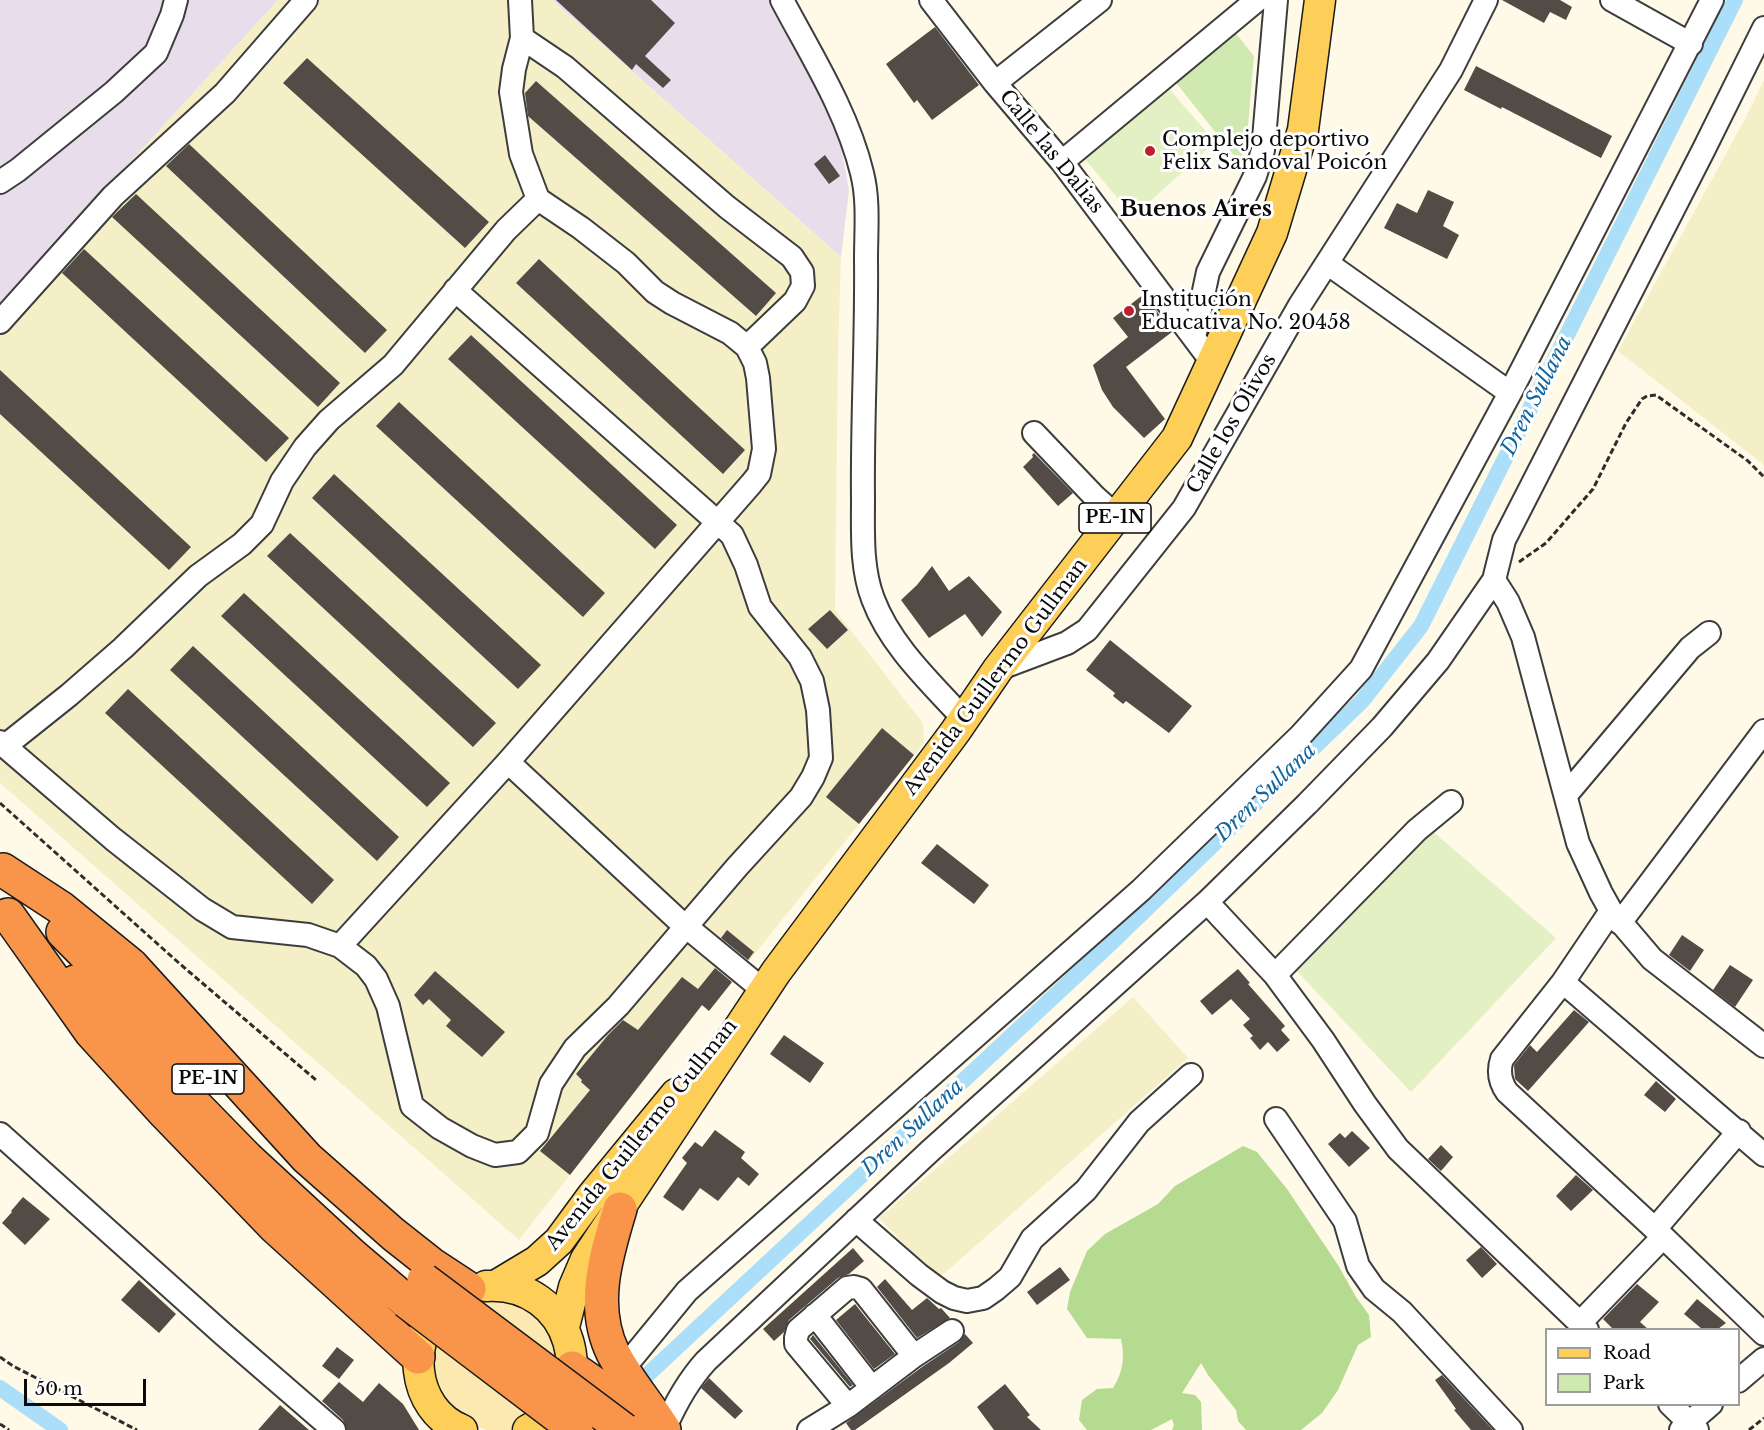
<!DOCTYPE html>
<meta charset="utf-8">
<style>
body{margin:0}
#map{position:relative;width:1764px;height:1430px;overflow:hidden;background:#fff9e7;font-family:"Libre Baskerville",serif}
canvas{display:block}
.legend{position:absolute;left:1545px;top:1328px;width:195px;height:78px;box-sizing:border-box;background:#fff;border:2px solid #9d9d9d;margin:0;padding:8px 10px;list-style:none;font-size:18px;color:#0a0a0a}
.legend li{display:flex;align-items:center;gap:12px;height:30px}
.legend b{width:30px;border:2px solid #9d9d9d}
.scale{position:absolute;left:24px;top:1379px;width:122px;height:27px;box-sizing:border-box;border:3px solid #0a0a0a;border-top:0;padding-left:8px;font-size:18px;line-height:21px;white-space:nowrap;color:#0a0a0a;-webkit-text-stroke:4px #fff;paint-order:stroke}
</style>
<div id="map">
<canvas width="1764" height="1430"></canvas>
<ul class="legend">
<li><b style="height:8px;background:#fdcf59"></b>Road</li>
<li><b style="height:16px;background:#d0e9b1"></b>Park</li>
</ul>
<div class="scale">50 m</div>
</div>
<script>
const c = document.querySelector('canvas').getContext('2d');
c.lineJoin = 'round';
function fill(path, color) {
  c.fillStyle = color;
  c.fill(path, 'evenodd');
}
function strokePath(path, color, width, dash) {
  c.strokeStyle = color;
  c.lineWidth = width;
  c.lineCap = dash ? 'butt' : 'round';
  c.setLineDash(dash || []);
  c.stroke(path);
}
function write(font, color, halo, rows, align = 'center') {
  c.font = font + ' "Libre Baskerville",serif';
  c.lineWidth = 6;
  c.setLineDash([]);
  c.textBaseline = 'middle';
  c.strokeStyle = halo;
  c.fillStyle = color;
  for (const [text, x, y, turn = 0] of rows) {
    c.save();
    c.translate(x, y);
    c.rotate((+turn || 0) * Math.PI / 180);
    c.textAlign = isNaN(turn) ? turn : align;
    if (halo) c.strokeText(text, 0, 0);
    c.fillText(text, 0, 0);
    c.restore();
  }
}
fill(new Path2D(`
 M0,0H278L0,305Z
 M552,0H786L827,100L841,146L849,190L841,257Z`), '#e8ddea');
fill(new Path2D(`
 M278,0H552L841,257L838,354L835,610L923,723L924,743L709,1011L702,1006L519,1240L0,783V305Z
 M1764,80V465L1618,351L1745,119Z
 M1133,997L1188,1058L938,1279L879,1218Z`), '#f5efc8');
fill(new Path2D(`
 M1230,26L1254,56L1247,137L1240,163L1173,79Z`), '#d0e9b1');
fill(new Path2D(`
 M1243,1146L1257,1152L1287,1189L1338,1265L1356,1297L1369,1315L1371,1337L1358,1345L1338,1390L1322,1413L1301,1430H1246L1238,1421L1236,1410L1208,1375L1201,1363L1182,1393L1195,1395L1201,1402L1202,1430H1172L1174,1425L1172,1419L1151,1430H1087L1079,1420L1082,1400L1097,1389L1113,1388C1123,1372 1125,1358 1121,1339L1087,1338L1067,1309L1070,1292L1087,1251L1105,1234L1158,1204L1175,1186Z`), '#b4db90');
fill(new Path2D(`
 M494,1298L515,1301L550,1323L565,1364L533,1421L511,1430H487L467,1423L436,1390L431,1370L433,1349L441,1330L473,1303Z`), '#fce9b2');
fill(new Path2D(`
 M1166,85L1215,142L1133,217L1085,159Z
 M1430,829L1556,938L1411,1092L1293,967Z`), '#e2f0c3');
strokePath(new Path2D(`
 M0,1388L60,1430
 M630,1391L1109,945L1362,701L1421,626L1735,0`), '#abdef8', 16);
fill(new Path2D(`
 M556,0H651L675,23L645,56L671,80L663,88L636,64L632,70Z
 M1502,0H1560L1572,7L1566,20L1550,12L1544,23Z
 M935,27L979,85L932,120L917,100L914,103L886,64Z
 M307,58L489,222L465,248L283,83Z
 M1476,66L1612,136L1601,158L1502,107L1501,109L1464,90Z
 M536,81L776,293L756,316L528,116L525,93Z
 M189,144L387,330L365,353L166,166Z
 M825,155L840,176L829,184L814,164Z
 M1428,190L1454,202L1443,226L1459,235L1447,259L1384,228L1397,203L1417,213Z
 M136,194L340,383L318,407L112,217Z
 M84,249L289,438L266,462L62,273Z
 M539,259L745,450L723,474L516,283Z
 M1144,294L1172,332L1126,367L1165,419L1144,438L1113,407L1102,390L1093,365L1128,337L1113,318Z
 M471,335L677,525L655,549L448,359Z
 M0,370L191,547L169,570L0,414Z
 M399,402L605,593L583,617L376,426Z
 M1034,453L1073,493L1058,506L1023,467L1033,457L1032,455Z
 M334,474L541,665L518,689L312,498Z
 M290,533L496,723L473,747L267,556Z
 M932,566L949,591L969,576L1002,612L982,637L965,614L929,638L901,600L917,585Z
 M244,593L450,783L427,807L221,616Z
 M830,610L848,630L827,649L808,629Z
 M1110,640L1192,706L1169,733L1126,701L1123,704L1113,696L1115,693L1086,670Z
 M193,646L399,837L377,861L170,670Z
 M128,689L334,880L312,904L105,713Z
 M882,728L914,755L859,824L826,797Z
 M937,844L989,885L974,904L921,863Z
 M727,930L754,952L748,960L721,938Z
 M1682,935L1704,950L1690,971L1669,955Z
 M1730,965L1753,980L1735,1007L1713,990Z
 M715,968L732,982L709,1011L702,1005L570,1175L540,1151L590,1090L581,1082L582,1080L576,1074L608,1035L623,1020L638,1030L682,977L698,989Z
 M1238,969L1250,983L1248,984L1285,1026L1281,1030L1290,1040L1277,1052L1268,1042L1260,1050L1250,1038L1253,1036L1243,1025L1250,1019L1231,999L1212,1015L1200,1001Z
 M435,971L505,1032L482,1057L446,1026L451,1020L429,999L423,1005L414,995Z
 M1574,1010L1589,1022L1528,1091L1515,1079L1514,1065L1530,1045L1537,1052Z
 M784,1035L824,1063L810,1083L770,1054Z
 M1656,1081L1676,1099L1665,1112L1644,1095Z
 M715,1130L745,1152L741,1158L759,1174L749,1186L738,1177L718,1201L700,1188L683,1211L663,1197L687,1163L682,1158L695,1142L702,1147Z
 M1352,1131L1370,1148L1349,1167L1328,1144L1340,1133L1345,1138Z
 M1441,1145L1453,1157L1441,1171L1428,1159Z
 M1576,1175L1593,1190L1571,1211L1556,1196Z
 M23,1197L50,1219L25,1245L2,1223L12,1212L11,1211Z
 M1481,1247L1497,1264L1482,1278L1466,1260Z
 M853,1248L864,1261L849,1274L838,1278L789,1320L784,1332L774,1341L763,1329Z
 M1060,1267L1070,1280L1037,1305L1027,1292Z
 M885,1279L912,1310L927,1298L939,1309L941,1308L950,1318L917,1338L877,1287Z
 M139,1280L176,1314L159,1333L121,1300Z
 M1637,1284L1659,1302L1640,1322L1648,1329H1613L1603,1319Z
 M1697,1299L1726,1323L1718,1329H1702L1684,1314Z
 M855,1304L895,1354L874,1369L836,1320Z
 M965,1334L973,1343L949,1363L855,1430H851L846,1423L922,1367L959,1342Z
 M813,1335L853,1385L850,1387L810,1339Z
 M337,1347L354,1360L339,1379L322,1366Z
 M1442,1375L1493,1430H1471L1454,1410L1456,1409L1435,1380Z
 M709,1378L743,1411L735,1419L701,1388Z
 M339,1382L363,1402L379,1383L403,1404L419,1430H347L343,1420L322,1401Z
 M1005,1384L1030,1415L1027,1417L1041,1430H994L977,1407Z
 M280,1405L309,1430H258Z`), '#534b46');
const minor = new Path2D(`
 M782,0C811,55 847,111 862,173C869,200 866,231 866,259C867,339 862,420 863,500C863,532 861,568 873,599C890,645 930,682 963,718
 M931,0L995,83L1062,162L1212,362
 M1612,0L1691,44
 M522,38L565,67L727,207L792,257L802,272L803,286L795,301L747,347
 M995,83L1100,0
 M1062,162L1257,0
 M0,182L18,170L114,92L156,53L172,15L176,0
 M1327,263L1510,393
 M0,322L113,196L225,93L306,0
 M1194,338L1208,272L1255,176L1263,150L1276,0
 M1034,433L1095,497L1116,516
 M1494,580L1508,602L1523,637L1578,843L1601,893L1611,911L1563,982L1502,1059C1498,1071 1500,1082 1507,1092L1655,1229L1764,1334
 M998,669L1067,643L1087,630L1184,508L1300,305L1451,70L1486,0
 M0,742L113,839L202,909L232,927L308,935L340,946L366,966L376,979L388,1006L412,1106L440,1128L472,1146L495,1155L518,1152L537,1133L551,1084L575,1048L618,1006L737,867L801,797L813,777L821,758L818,710L812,681L800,657L760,607L746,565L732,535L455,290
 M5,746L69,695L123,648L198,576L242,544L262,524L282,481L305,447L329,420L393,365L506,230L538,199
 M508,762L677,919L762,989
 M1566,795L1690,648L1709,633
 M1207,902L1275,975L1323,1040L1365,1104L1398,1149L1587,1330
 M1612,912L1652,959L1764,1046
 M1620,923L1764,731
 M340,946L508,762L751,484L759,474L764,449L758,378L755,363L747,347L730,333L672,303L655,292L626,263L581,228L538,199L521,154L511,92L514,69L522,38L520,0
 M1275,975L1417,830L1451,802
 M1563,982L1764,1155
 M1276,1119L1345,1221L1358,1266L1374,1289L1402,1312L1511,1430
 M0,1134L223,1334L334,1430
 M856,1220L919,1275L942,1292L954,1298L967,1301L983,1298L996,1289L1010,1277L1032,1239L1086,1190L1139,1122L1191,1075
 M1655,1229L1739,1131
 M854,1287L861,1289L914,1356L848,1406L796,1344V1338L798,1330L847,1288Z
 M815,1315L872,1388
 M1580,1323L1663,1237
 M914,1356L952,1331
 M623,1369L687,1291L1141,890L1301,735L1361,669L1510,393L1712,0
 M1738,1381L1764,1359
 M1670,1404L1697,1430
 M664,1430C675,1404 687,1382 706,1361L930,1151L1207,902L1307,804L1382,727L1438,661L1494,580L1504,540L1704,149L1764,28
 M809,1430L848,1406
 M1681,1430L1711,1404`);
const major = new Path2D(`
 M497,1285L537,1261L559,1241L592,1196L676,1094
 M486,1286C571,1280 606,1391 528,1430
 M445,1303C405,1336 410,1409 462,1430
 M564,1327L574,1287L586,1259L776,972L955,732L998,669L1177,438L1272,233L1303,130L1320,0`);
const highway = new Path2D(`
 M3,870L61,908L131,965L307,1158L393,1234L431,1264L469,1289
 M8,915L91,1032L165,1113L275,1227L418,1357
 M63,932L206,1077
 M75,982L247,1158L352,1255L406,1301
 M620,1209C606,1255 590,1306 613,1353C627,1380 648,1404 664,1430
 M572,1368L649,1421`);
strokePath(minor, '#3d3d3d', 26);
strokePath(major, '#1b1b1b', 33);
strokePath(highway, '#1b1b1b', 36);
strokePath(new Path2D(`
 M1519,562L1546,543L1593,489L1626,423L1642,399L1647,396L1656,395L1748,461L1764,477
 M0,803L180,964L316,1080
 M0,1357L13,1366L137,1430
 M0,1424L9,1430
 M1749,1430L1764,1418`), '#2c2c2c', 3, [6, 3]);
strokePath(minor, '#fff', 22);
strokePath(major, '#fdcf59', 30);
strokePath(highway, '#f9944b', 33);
const highwayBridge = new Path2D(`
 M424,1280L624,1430
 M406,1301L576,1430`);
strokePath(highwayBridge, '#1b1b1b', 36, []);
strokePath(highwayBridge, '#f9944b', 33);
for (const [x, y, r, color] of [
 [1150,151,6,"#bd1f2d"],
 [1129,311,6,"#bd1f2d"]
]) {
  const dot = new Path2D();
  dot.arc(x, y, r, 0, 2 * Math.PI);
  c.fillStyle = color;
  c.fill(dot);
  strokePath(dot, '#fff', 2);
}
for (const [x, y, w] of [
 [1115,518,72],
 [208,1079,72]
]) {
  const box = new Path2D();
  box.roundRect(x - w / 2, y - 15, w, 30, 4.5);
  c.fillStyle = '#fff';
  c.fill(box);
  strokePath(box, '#0a0a0a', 1.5);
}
write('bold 18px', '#0a0a0a', null, [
 ["PE-1N",1115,518],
 ["PE-1N",208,1079]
]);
write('20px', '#0a0a0a', '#fff', [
 ["Complejo deportivo",1162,140],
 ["Felix Sandoval Poicón",1162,163],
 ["Institución",1141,300],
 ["Educativa No. 20458",1141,323]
], 'left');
write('20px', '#0a0a0a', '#fff', [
 ["Calle las Dalias",1051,152,51],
 ["Calle los Olivos",1232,424,-60],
 ["Avenida Guillermo Gullman",996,677,-53],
 ["Avenida Guillermo Gullman",642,1135,-51]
]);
write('italic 21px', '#11669e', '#fff', [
 ["Dren Sullana",1537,396,-63],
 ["Dren Sullana",1266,793,-44],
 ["Dren Sullana",913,1128,-43]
]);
write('bold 22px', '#0a0a0a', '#fff', [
 ["Buenos Aires",1196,210]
]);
</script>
